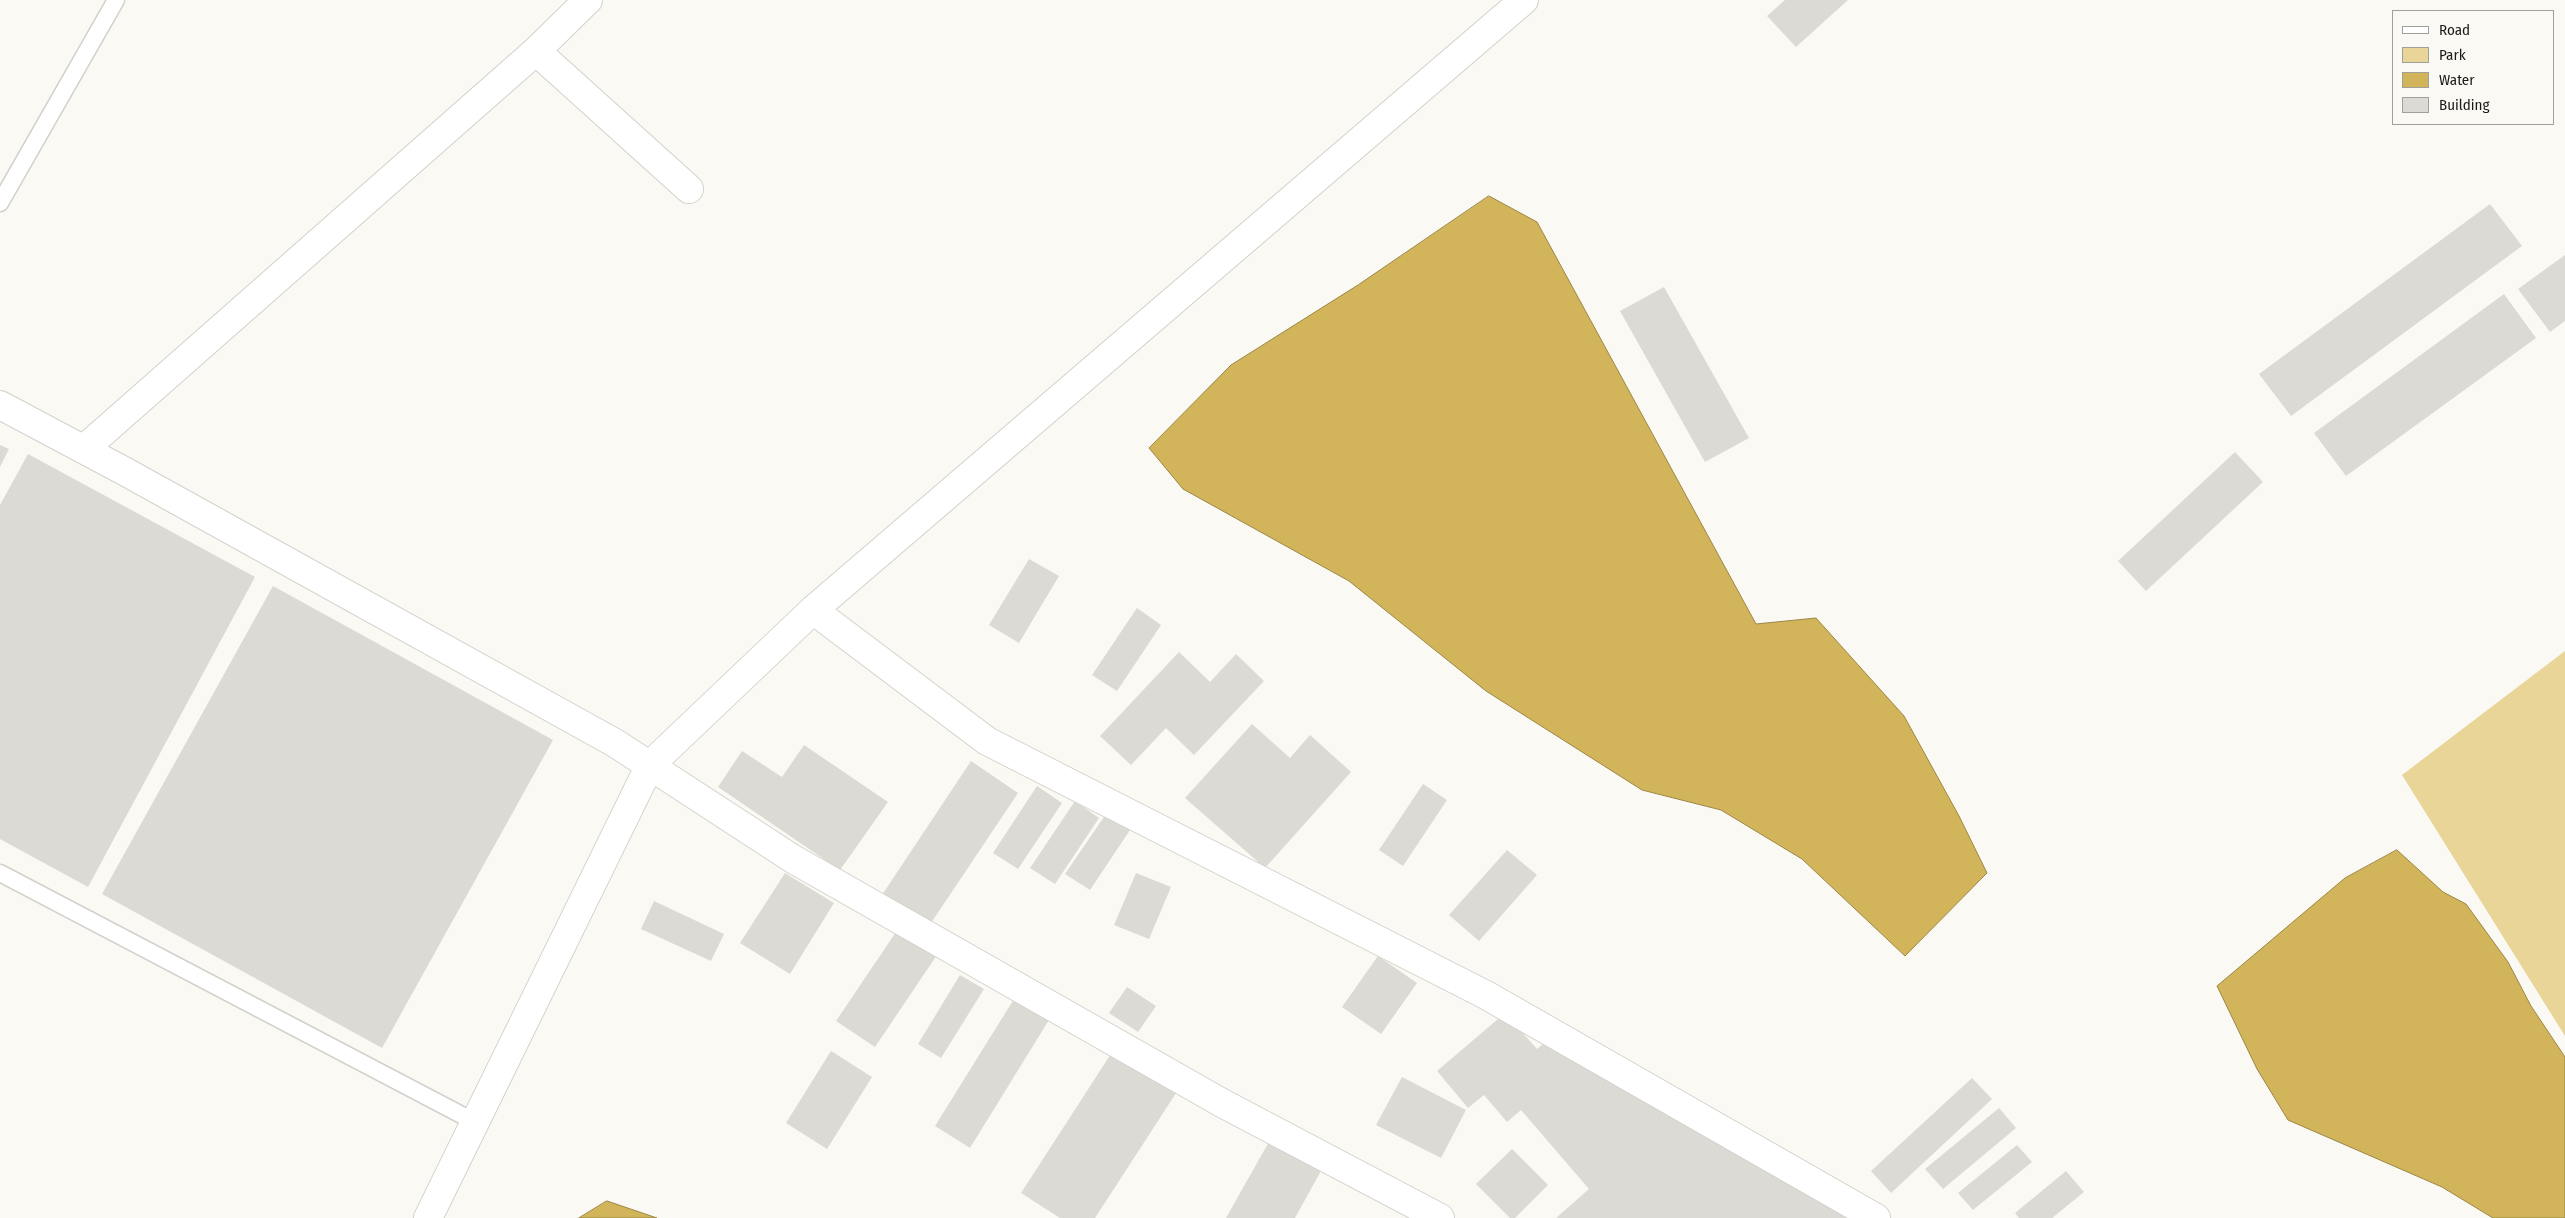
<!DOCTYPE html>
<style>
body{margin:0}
#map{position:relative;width:2565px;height:1218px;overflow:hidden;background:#fbf9f3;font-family:"Fira Sans Condensed",sans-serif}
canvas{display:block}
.legend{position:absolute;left:2392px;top:10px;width:162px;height:115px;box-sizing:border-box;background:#fbf9f3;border:1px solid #a1a09b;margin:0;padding:6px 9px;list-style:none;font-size:15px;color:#1b1a18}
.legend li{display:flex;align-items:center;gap:10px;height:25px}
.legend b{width:25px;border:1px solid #a1a09b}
</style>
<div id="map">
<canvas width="2565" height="1218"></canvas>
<ul class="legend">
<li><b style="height:6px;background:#fff"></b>Road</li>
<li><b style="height:14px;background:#e9d598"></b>Park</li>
<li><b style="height:14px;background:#d2b55a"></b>Water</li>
<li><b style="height:14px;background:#dcdad4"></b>Building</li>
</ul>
</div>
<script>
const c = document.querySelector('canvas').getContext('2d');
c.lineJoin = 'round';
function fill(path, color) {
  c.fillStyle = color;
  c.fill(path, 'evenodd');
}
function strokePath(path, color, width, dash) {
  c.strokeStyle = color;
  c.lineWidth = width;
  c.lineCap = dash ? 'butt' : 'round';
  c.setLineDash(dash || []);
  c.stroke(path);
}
fill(new Path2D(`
 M2565,651V1036L2402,775Z`), '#e9d598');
const water = new Path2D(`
 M1489,196L1537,222L1756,624L1816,618L1904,716L1959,816L1987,873L1905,956L1802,859L1721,810L1642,790L1486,691L1349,581L1183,489L1149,448L1231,365L1358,285Z
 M2397,850L2443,892L2466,904L2508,962L2531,1006L2565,1057V1218H2493L2442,1187L2288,1120L2257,1069L2217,986L2345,878Z
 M607,1201L657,1218H579Z`);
fill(water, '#d2b55a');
strokePath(water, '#9b8646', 1);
fill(new Path2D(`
 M1785,0H1848L1796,47L1767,16Z
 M2490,204L2522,246L2291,416L2259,374Z
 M2565,255V321L2550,332L2518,289Z
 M1664,287L1749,438L1705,462L1620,311Z
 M2504,294L2536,338L2346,476L2314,433Z
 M0,445L9,449L0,467Z
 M2235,452L2263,482L2146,591L2118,561Z
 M28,454L255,577L88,887L0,839V505Z
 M1029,559L1059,576L1019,643L989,625Z
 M273,586L553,740L382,1048L102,894Z
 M1137,608L1161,625L1117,691L1092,675Z
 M1179,652L1210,682L1236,654L1264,681L1194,755L1166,728L1131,765L1100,736Z
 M1252,724L1290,758L1310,735L1351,772L1265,868L1185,798Z
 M804,745L888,802L840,870L718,787L742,751L782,777Z
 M971,761L1018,793L929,926L882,895Z
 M1423,784L1447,800L1403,866L1379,850Z
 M1037,786L1062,803L1018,869L993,853Z
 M1075,801L1099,818L1055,884L1030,868Z
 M1110,808L1134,824L1090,890L1065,874Z
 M1507,850L1537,875L1479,941L1449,915Z
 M785,873L834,903L790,974L740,943Z
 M1136,873L1171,887L1149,939L1114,925Z
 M654,901L724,934L711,961L641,929Z
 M898,929L937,955L875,1047L836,1021Z
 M1378,956L1417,983L1381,1034L1342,1007Z
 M960,975L984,989L941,1058L918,1044Z
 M1127,987L1156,1006L1138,1032L1109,1013Z
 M1014,999L1049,1020L970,1148L935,1126Z
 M1505,1013L1537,1049L1549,1039L1849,1218H1556L1589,1189L1521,1110L1507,1122L1484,1095L1468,1108L1437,1071Z
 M1116,1046L1180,1087L1095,1218H1060L1021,1193Z
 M831,1051L872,1077L827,1149L786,1123Z
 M1402,1077L1466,1110L1441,1158L1376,1125Z
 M1972,1078L1992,1099L1891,1193L1871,1171Z
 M1999,1108L2016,1128L1943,1189L1925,1169Z
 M1270,1140L1322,1169L1295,1218H1226Z
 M2017,1145L2032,1162L1973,1210L1958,1193Z
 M1512,1149L1548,1185L1515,1218H1510L1476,1184Z
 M2066,1171L2084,1192L2052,1218H2019L2015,1213Z`), '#dcdad4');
const service = new Path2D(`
 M0,203L116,0
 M0,873L475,1122`);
const minor = new Path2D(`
 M536,51L689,189
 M0,405L126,472L615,743L793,859L1222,1103L1440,1218
 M84,449L536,51L588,0
 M813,610L987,741L1486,995L1876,1218
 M428,1218L650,765L813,610L1524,0`);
strokePath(service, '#d3d1cb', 19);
strokePath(minor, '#d3d1cb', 30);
strokePath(service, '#fff', 16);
strokePath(minor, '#fff', 28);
</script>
